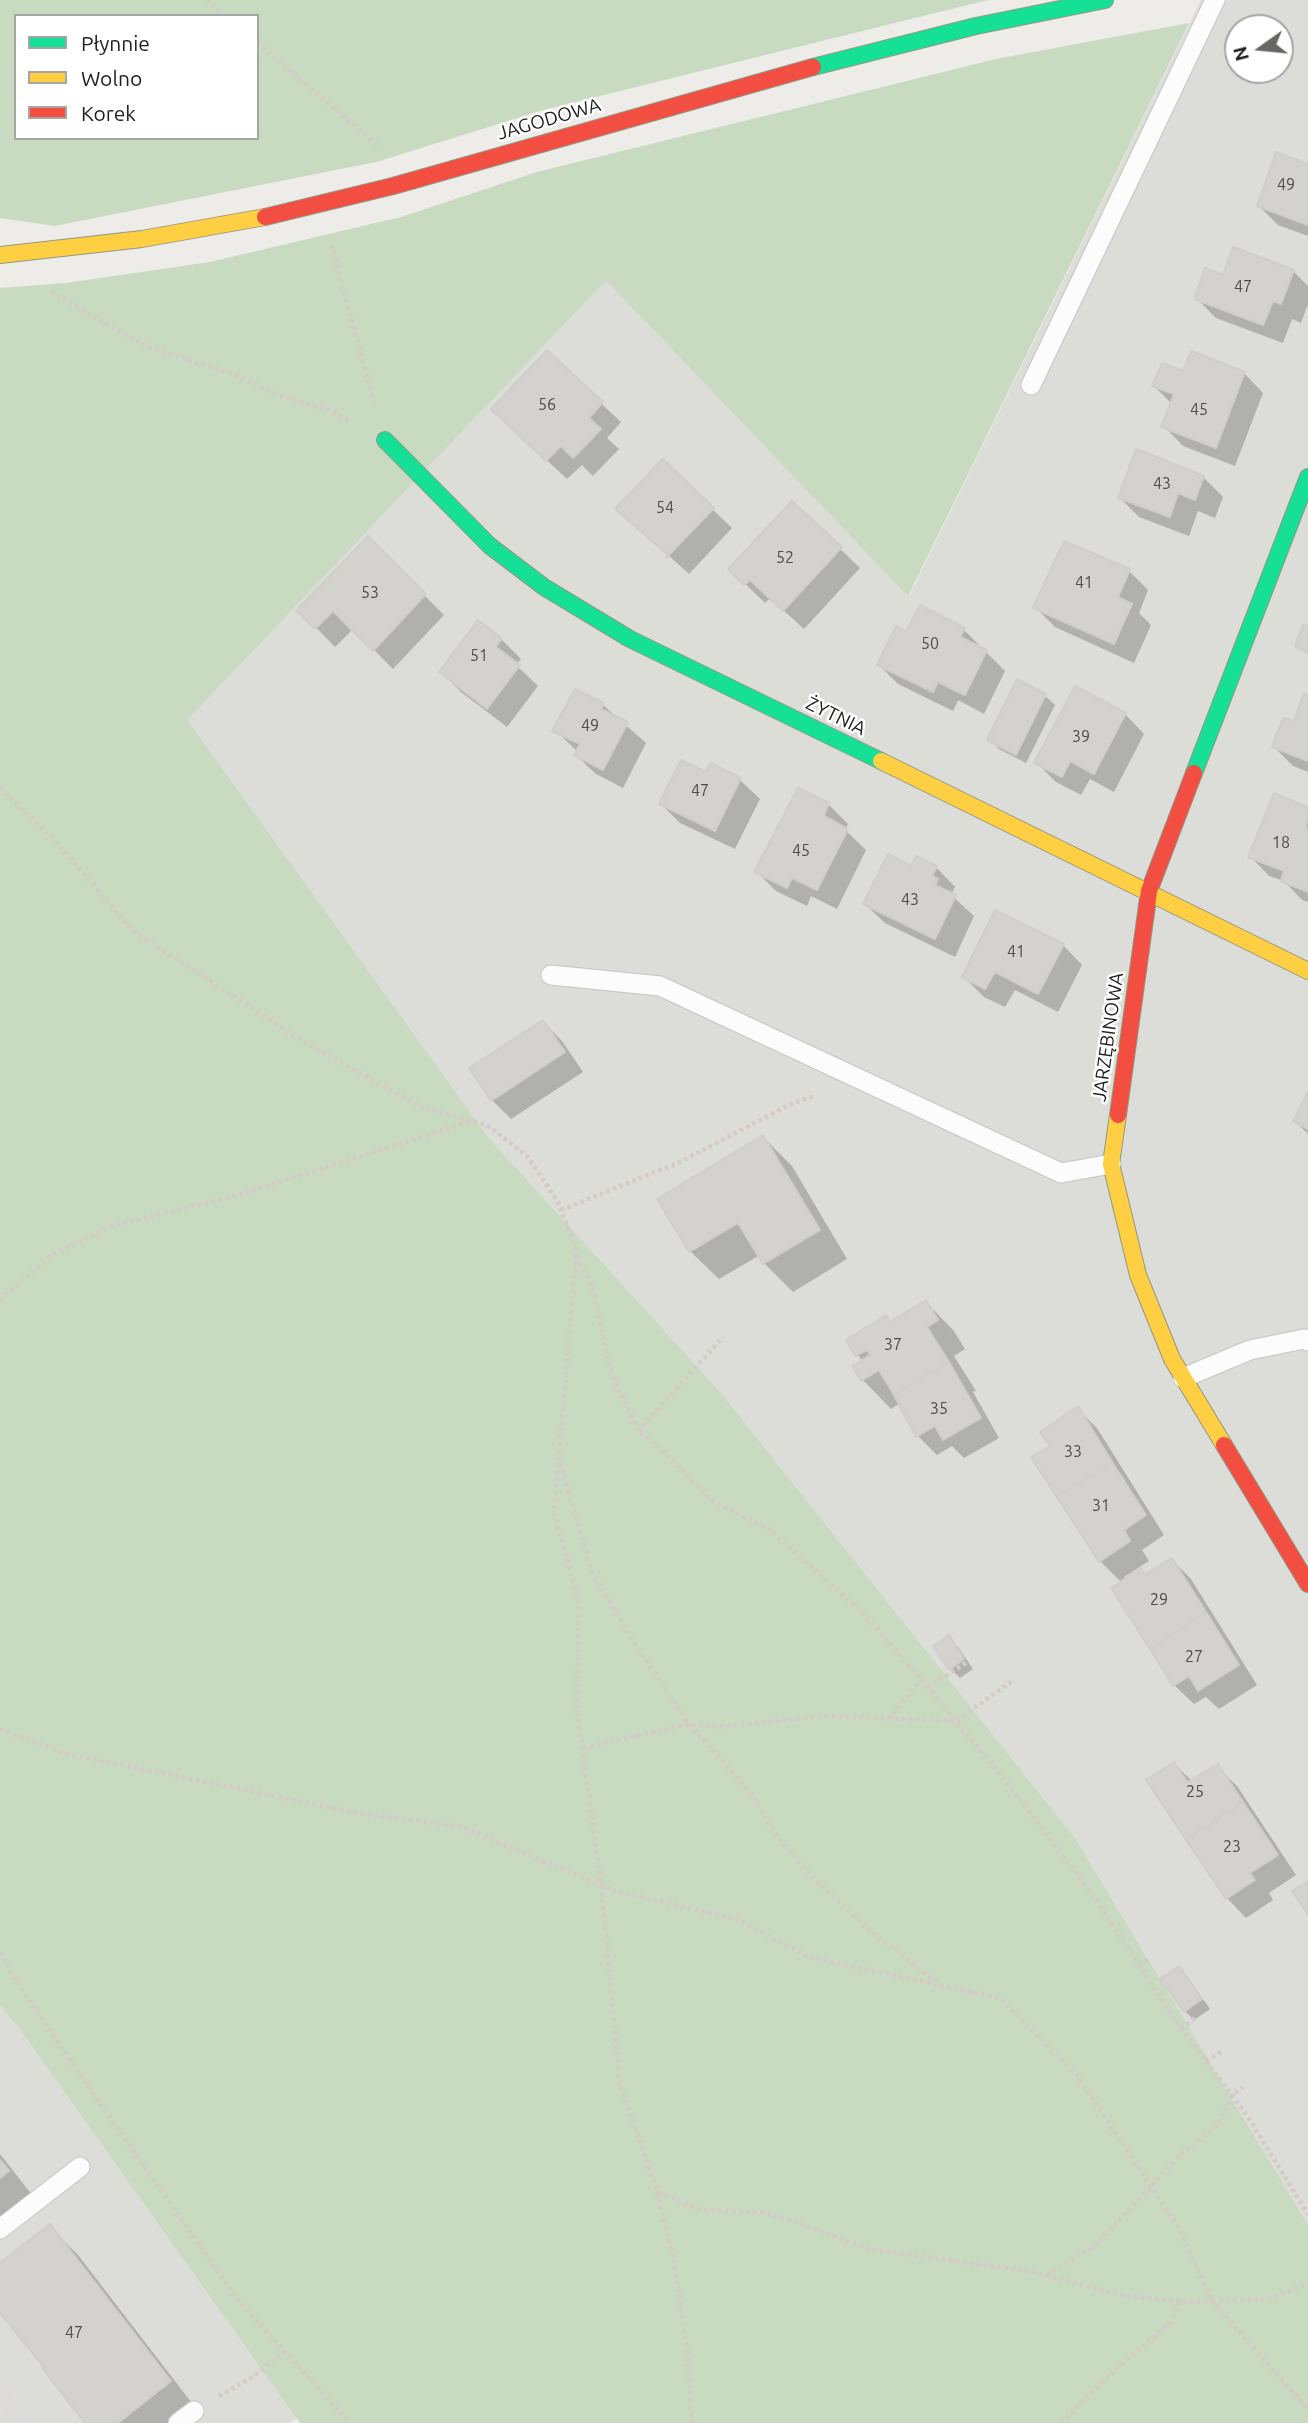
<!DOCTYPE html>
<meta charset="utf-8">
<style>
body{margin:0}
#map{position:relative;width:1308px;height:2423px;overflow:hidden;background:#edece8;font-family:Ubuntu,sans-serif}
canvas{display:block}
.legend{position:absolute;left:14px;top:14px;width:245px;height:126px;box-sizing:border-box;background:#fff;border:2px solid #a5a5a5;margin:0;padding:9px 12px;list-style:none;font-size:21px;color:#1f1f1f}
.legend li{display:flex;align-items:center;gap:14px;height:35px}
.legend b{width:35px;border:2px solid #a5a5a5}
.north{position:absolute;left:1224px;top:14px;width:70px;height:70px;box-sizing:border-box;background:#fff;border:2px solid #a5a5a5;border-radius:50%;rotate:255deg;font-size:19px;font-weight:700;line-height:28px;text-align:center;color:#1f1f1f}
.north::after{content:'';display:block;margin:auto;width:24px;height:32px;background:#676765;clip-path:polygon(50% 0,100% 100%,50% 72%,0 100%)}
</style>
<div id="map">
<canvas width="1308" height="2423"></canvas>
<ul class="legend">
<li><b style="height:9px;background:#16e098"></b>Płynnie</li>
<li><b style="height:9px;background:#ffcf43"></b>Wolno</li>
<li><b style="height:9px;background:#f24e42"></b>Korek</li>
</ul>
<div class="north">N</div>
</div>
<script>
const c = document.querySelector('canvas').getContext('2d');
c.lineJoin = 'round';
function fill(path, color) {
  c.fillStyle = color;
  c.fill(path, 'evenodd');
}
function strokePath(path, color, width, dash) {
  c.strokeStyle = color;
  c.lineWidth = width;
  c.lineCap = dash ? 'butt' : 'round';
  c.setLineDash(dash || []);
  c.stroke(path);
}
function write(font, color, halo, rows, align = 'center') {
  c.font = font + ' Ubuntu,sans-serif';
  c.lineWidth = 5;
  c.setLineDash([]);
  c.textBaseline = 'middle';
  c.strokeStyle = halo;
  c.fillStyle = color;
  for (const [text, x, y, turn = 0] of rows) {
    c.save();
    c.translate(x, y);
    c.rotate((+turn || 0) * Math.PI / 180);
    c.textAlign = isNaN(turn) ? turn : align;
    if (halo) c.strokeText(text, 0, 0);
    c.fillText(text, 0, 0);
    c.restore();
  }
}
fill(new Path2D(`
 M1201,0H1308V2225L1075,1838L722,1394L488,1137L186,720L606,279L909,596ZM1238,28H1280V70H1238Z
 M0,2005L19,2028L297,2418L289,2423H0Z`), '#dcdcd9');
fill(new Path2D(`
 M0,0H988L543,110L376,162L55,226L0,218ZM16,16H257V138H16Z
 M1189,23L908,596L606,280L187,720L488,1137L722,1394L1075,1838L1308,2225V2423H300L19,2028L0,2005V288L66,283L210,262L401,217L537,172L996,59Z`), '#c8dabf');
fill(new Path2D(`
 M0,2381L32,2423H12L0,2407Z`), '#dcdbd9');
fill(new Path2D(`
 M1308,166V236L1278,225L1259,206Z
 M1293,271L1308,286V304L1301,323L1292,319L1283,343L1216,318L1196,298L1225,277Z
 M547,353L621,422L607,438L619,449L593,476L582,465L567,479L512,428Z
 M1184,373H1244L1263,393L1235,466L1183,446L1164,426L1172,404L1154,386Z
 M1203,477L1223,497L1215,518L1198,511L1189,536L1139,517L1120,498Z
 M792,503L860,568L804,629L770,598L765,603L730,569Z
 M618,509H712L732,528L689,574Z
 M368,539L444,615L393,669L353,629L335,647L299,610Z
 M1129,571L1148,590L1139,613L1151,625L1134,663L1055,627L1035,607Z
 M478,622L501,639L521,659L516,665L538,686L507,727L461,692L441,672Z
 M964,630L1005,671L984,714L958,700L953,711L898,684L879,665L907,634Z
 M1018,682L1045,696L1055,705L1026,763L999,749L989,739Z
 M576,691L603,705L646,743L623,788L596,774L576,755L578,752L555,730Z
 M1308,696V772L1293,766L1274,747L1295,723Z
 M1125,714L1144,734L1114,792L1090,779L1081,795L1056,782L1037,763Z
 M711,765L740,780L760,799L735,849L680,823L661,804L706,775Z
 M1275,796L1308,808V902L1302,900L1284,881L1269,876L1250,856Z
 M828,804L848,824L845,830L866,850L837,909L811,896L807,906L776,891L757,872Z
 M936,867L955,887L951,895L974,916L955,957L885,923L865,904L912,868Z
 M1063,945L1082,965L1058,1012L1015,990L1005,1007L984,997L964,977Z
 M543,1022L562,1041L583,1072L511,1119L492,1100Z
 M1308,1096V1134L1295,1121Z
 M763,1137L792,1166L847,1259L793,1292L764,1263L760,1255L719,1279L690,1251Z
 M926,1302L954,1331L965,1349L954,1356L976,1391L973,1392L999,1438L964,1458L952,1446L937,1455L918,1436L900,1403L891,1409L863,1380L854,1367L863,1362L848,1341L886,1318L891,1323Z
 M1077,1409L1097,1428L1164,1535L1142,1550L1149,1561L1124,1577L1126,1580L1141,1571L1146,1576L1172,1560L1191,1579L1257,1685L1219,1709L1206,1697L1194,1704L1174,1685L1122,1583L1100,1561L1052,1447Z
 M949,1638L958,1647L973,1669L960,1678L950,1668Z
 M1174,1764L1192,1781L1217,1767L1237,1786L1296,1875L1269,1893L1273,1900L1246,1918L1227,1898Z
 M1179,1968L1188,1978L1210,2009L1194,2020L1185,2011Z
 M0,2154L36,2200L0,2228Z
 M50,2227L78,2255L198,2411L183,2423H87L0,2309V2265Z`), '#0003');
const building = new Path2D(`
 M1276,152L1308,164V225L1257,206Z
 M1233,247L1294,270L1281,304L1273,301L1263,325L1194,299L1205,268L1223,275Z
 M547,350L603,402L589,418L601,429L573,458L561,446L546,461L491,409Z
 M1191,351L1245,372L1216,448L1161,427L1174,394L1152,386L1162,363L1183,371Z
 M1136,449L1204,476L1195,500L1178,493L1170,517L1118,498Z
 M663,459L714,508L666,558L668,555L615,509Z
 M792,501L842,547L783,611L750,580L744,585L728,569Z
 M368,536L426,594L373,651L333,611L315,629L296,611Z
 M1064,541L1130,569L1118,597L1132,604L1114,644L1033,608Z
 M920,605L965,628L960,637L987,650L965,695L938,682L933,692L877,665L896,626L906,632Z
 M478,620L502,638L496,647L520,665L487,709L439,672Z
 M1303,625L1308,627V653L1295,646Z
 M1017,679L1046,694L1016,755L987,740Z
 M1075,686L1126,713L1094,774L1070,761L1062,777L1034,763Z
 M575,689L604,703L601,709L628,722L603,770L574,755L580,744L552,731Z
 M1304,693L1308,695V761L1272,747L1283,718L1294,721Z
 M681,760L706,772L710,763L741,778L715,831L659,804Z
 M798,788L829,803L824,816L848,829L817,890L792,878L787,888L754,872Z
 M1274,793L1308,807L1306,829L1308,830V892L1281,881L1284,871L1248,857Z
 M888,854L911,866L916,856L937,866L932,876L938,879L935,885L956,895L935,939L863,904Z
 M995,910L1064,944L1038,994L995,972L985,989L962,977Z
 M543,1020L565,1052L491,1101L469,1068Z
 M1308,1092V1129L1293,1121Z
 M763,1135L820,1230L763,1264L738,1223L689,1252L657,1199Z
 M926,1300L938,1320L927,1327L949,1362L894,1395L879,1370L861,1381L852,1366L870,1355L867,1350L855,1356L846,1340L886,1315L890,1322Z
 M949,1362L981,1418L943,1440L935,1426L916,1437L894,1395Z
 M1078,1406L1112,1462L1057,1497L1031,1457L1050,1446L1040,1432Z
 M1112,1462L1146,1515L1124,1530L1130,1541L1099,1562L1057,1497Z
 M1172,1558L1206,1612L1150,1649L1111,1588L1141,1568L1144,1575Z
 M1206,1612L1239,1665L1198,1691L1189,1676L1173,1686L1150,1649Z
 M949,1635L964,1659L949,1670L933,1646Z
 M1174,1762L1187,1782L1218,1764L1243,1802L1186,1840L1146,1780Z
 M1243,1802L1278,1855L1250,1873L1255,1880L1226,1899L1186,1840Z
 M1308,1881V1915L1292,1891Z
 M1179,1966L1202,1999L1184,2012L1160,1979Z
 M0,2160L9,2171L0,2178Z
 M50,2224L171,2381L118,2423H85L42,2368L44,2367L0,2313V2263Z`);
fill(building, '#d4d2cf');
strokePath(building, '#d0ceca', 2);
const lane = new Path2D(`
 M1031,385L1215,0
 M551,975L660,986L1061,1173L1111,1164
 M1183,1378L1250,1350L1304,1339L1308,1341
 M0,2229L80,2167
 M178,2423L194,2411`);
const fast = new Path2D(`
 M813,67L976,26L1105,0
 M385,440L490,546L544,587L630,639L881,761
 M1194,773L1308,477`);
const slow = new Path2D(`
 M0,255L142,239L265,217
 M881,761L1308,971
 M1118,1115L1111,1164L1138,1275L1172,1359L1224,1445`);
const jam = new Path2D(`
 M265,217L393,186L813,67
 M1118,1115L1149,891L1194,773
 M1224,1445L1308,1584`);
strokePath(lane, '#c6c6c4', 21);
strokePath(fast, '#949681', 18);
strokePath(slow, '#949681', 18);
strokePath(jam, '#949681', 18);
strokePath(new Path2D(`
 M207,0L225,16
 M257,43L380,147
 M331,245L374,402
 M51,292L146,346L238,376L280,396L332,411L350,421
 M0,788L52,837L132,930L309,1045L426,1109L487,1125L527,1156L558,1202L575,1247L576,1257L554,1512L579,1603L577,1709L601,1885L620,2084L657,2191L700,2210L758,2212L796,2222L868,2249L1034,2272L1124,2296L1190,2302L1212,2301L1303,2404L1308,2407
 M561,1210L680,1162L793,1103L815,1096
 M576,1257L592,1285L610,1369L638,1431L654,1443L714,1502L770,1530L865,1615L918,1675L1014,1792L1097,1901L1173,2017L1246,2114L1308,2214
 M0,1300L52,1255L112,1226L235,1196L472,1121
 M638,1431L723,1337
 M560,1463L592,1572L632,1639L689,1724L751,1793L773,1831L808,1873L869,1930L938,1983
 M928,1688L967,1662
 M889,1719L921,1680
 M0,1729L64,1753L362,1814L459,1826L615,1891L736,1919L809,1957L999,1998L1077,2075L1180,2230L1212,2301L1266,2300L1308,2284
 M583,1748L689,1724L718,1727L825,1716L955,1721L1014,1680
 M0,1952L12,1975L92,2092L237,2299L350,2423
 M1139,1966L1148,1959
 M1181,2029L1196,2017
 M1206,2061L1221,2052
 M657,2192L674,2261L688,2359L692,2423
 M1047,2275L1096,2245L1181,2154L1218,2125L1232,2095L1243,2087
 M219,2396L251,2378L285,2351
 M1061,2423L1125,2361L1171,2323L1179,2301`), '#d6cac7', 4.5, [3.5, 3.5]);
strokePath(lane, '#fcfcfc', 19);
strokePath(fast, '#16e098', 16);
strokePath(slow, '#ffcf43', 16);
strokePath(jam, '#f24e42', 16);
write('16px', '#4c4c4b', null, [
 ["49",1286,185],
 ["47",1243,287],
 ["56",547,405],
 ["45",1199,410],
 ["43",1162,484],
 ["54",665,508],
 ["52",785,558],
 ["41",1084,583],
 ["53",370,593],
 ["50",930,644],
 ["51",479,656],
 ["49",590,726],
 ["39",1081,737],
 ["47",700,791],
 ["18",1281,843],
 ["45",801,851],
 ["43",910,900],
 ["41",1016,952],
 ["37",893,1345],
 ["35",939,1409],
 ["33",1073,1452],
 ["31",1101,1506],
 ["29",1159,1600],
 ["27",1194,1657],
 ["25",1195,1792],
 ["23",1232,1847],
 ["47",74,2333]
]);
write('19px', '#1f1f1f', '#fff', [
 ["JAGODOWA",549,119,-16],
 ["ŻYTNIA",836,716,26],
 ["JARZĘBINOWA",1108,1037,-82]
]);
</script>
